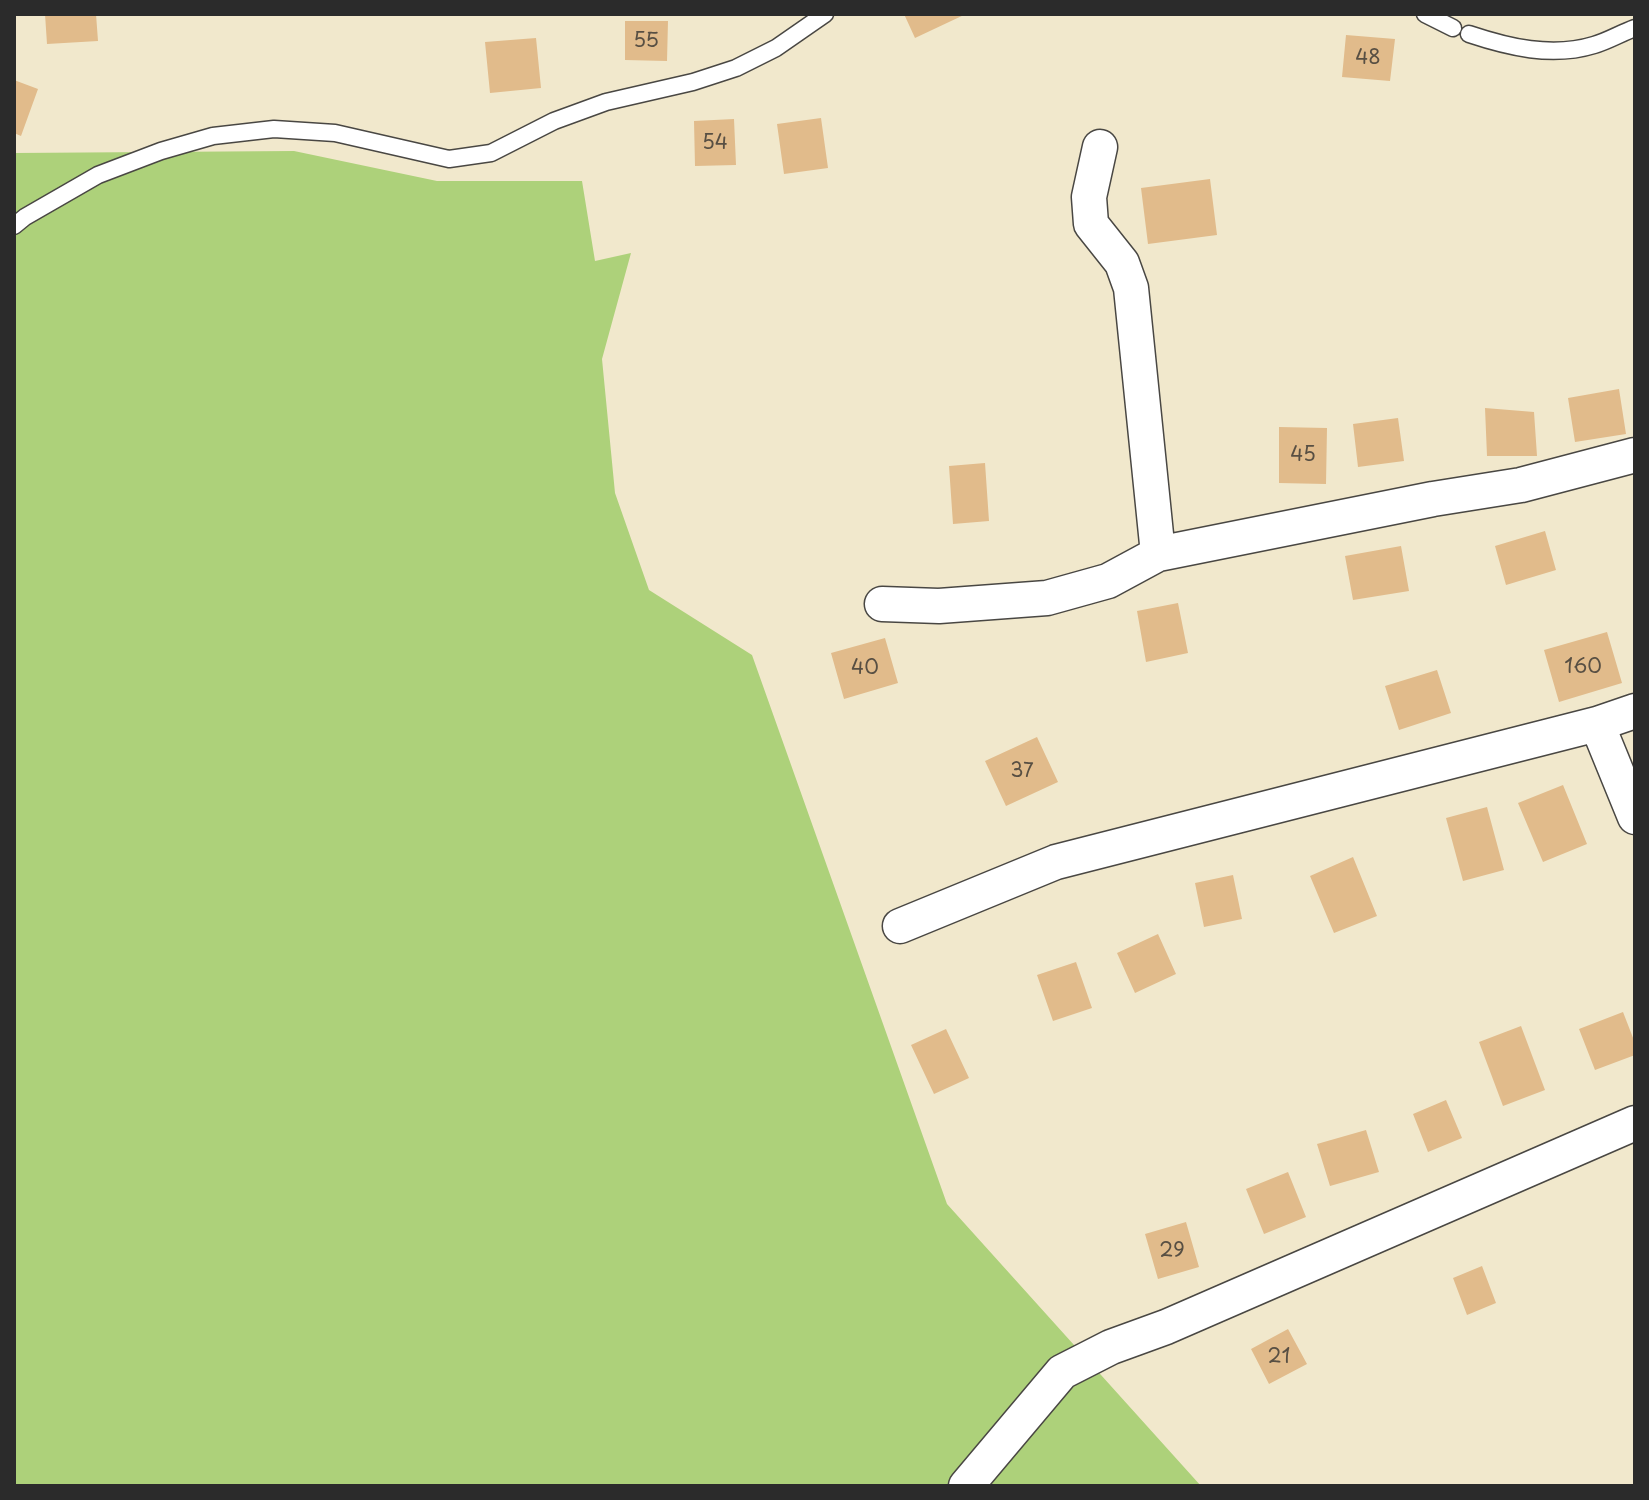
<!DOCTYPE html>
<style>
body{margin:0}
#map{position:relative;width:1649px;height:1500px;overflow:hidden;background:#f1e8cc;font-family:"Playpen Sans",sans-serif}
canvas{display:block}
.frame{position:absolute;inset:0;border:16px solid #2b2b2b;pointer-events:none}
</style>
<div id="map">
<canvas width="1649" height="1500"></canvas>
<div class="frame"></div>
</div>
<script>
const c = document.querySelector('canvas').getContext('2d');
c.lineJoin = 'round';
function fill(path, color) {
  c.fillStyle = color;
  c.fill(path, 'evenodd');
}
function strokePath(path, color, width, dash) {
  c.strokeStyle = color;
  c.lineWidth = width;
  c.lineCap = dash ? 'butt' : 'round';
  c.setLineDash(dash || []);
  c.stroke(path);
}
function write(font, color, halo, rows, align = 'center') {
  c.font = font + ' "Playpen Sans",sans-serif';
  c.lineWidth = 7;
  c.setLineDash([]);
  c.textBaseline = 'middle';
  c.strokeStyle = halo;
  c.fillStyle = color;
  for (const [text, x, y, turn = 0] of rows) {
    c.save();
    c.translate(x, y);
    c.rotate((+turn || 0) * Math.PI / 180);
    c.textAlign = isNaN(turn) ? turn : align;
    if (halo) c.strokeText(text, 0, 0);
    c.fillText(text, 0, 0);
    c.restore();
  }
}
fill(new Path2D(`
 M294,151L437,181H582L595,261L631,253L602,359L615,493L649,590L752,655L947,1204L1201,1486H14V153Z`), '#add17a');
fill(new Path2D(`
 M45,14H96L98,41L47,44Z
 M904,14H966L915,38Z
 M625,21H668L667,61L625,60Z
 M1346,35L1395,39L1390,81L1342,77Z
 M536,38L541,88L490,93L485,42Z
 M14,80L38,89L21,136L14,133Z
 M821,118L828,168L784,174L777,124Z
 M734,119L736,165L695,166L694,121Z
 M1210,179L1217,235L1148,244L1141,188Z
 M1619,389L1626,434L1575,442L1568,398Z
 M1485,408L1534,412L1537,456H1487Z
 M1398,418L1404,461L1358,467L1353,424Z
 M1279,427L1327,428L1326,484L1279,483Z
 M985,463L989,521L953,524L949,466Z
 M1545,531L1556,570L1506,585L1495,546Z
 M1401,546L1409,591L1353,600L1345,556Z
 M1178,603L1188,653L1146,662L1137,611Z
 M1607,632L1622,683L1559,702L1544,650Z
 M885,638L898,683L844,699L831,653Z
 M1437,670L1451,713L1399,730L1385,686Z
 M1037,737L1058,782L1006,806L985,761Z
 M1563,785L1587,844L1543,862L1518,803Z
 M1487,807L1504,870L1463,881L1446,818Z
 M1353,857L1377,916L1334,933L1310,876Z
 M1233,875L1242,919L1204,927L1195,883Z
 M1158,934L1176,974L1135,993L1117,953Z
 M1076,962L1092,1008L1053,1021L1037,975Z
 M1623,1012L1635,1043V1055L1595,1070L1579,1029Z
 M1521,1026L1545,1090L1503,1106L1479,1042Z
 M946,1029L969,1078L934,1094L911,1045Z
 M1446,1100L1462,1138L1428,1152L1413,1114Z
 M1366,1130L1379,1172L1330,1186L1317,1144Z
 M1288,1172L1306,1217L1264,1234L1246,1189Z
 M1186,1222L1199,1267L1158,1279L1145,1234Z
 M1482,1266L1496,1303L1467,1315L1453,1278Z
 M1288,1329L1307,1364L1269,1384L1251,1349Z`), '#e1bb8b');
const lane = new Path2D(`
 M1425,14L1453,28
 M1469,34C1508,47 1552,58 1594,45C1608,41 1621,33 1635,28
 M14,226L25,217L98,175L161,151L213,136L274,129L335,133L449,159L491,153L554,121L606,102L693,82L736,68L776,48L825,14`);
const street = new Path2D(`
 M1100,147L1089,197L1091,224L1122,263L1131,288L1158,554
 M882,604L939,606L1047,598L1108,581L1158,554L1433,499L1521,485L1635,455
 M1635,711L1597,724L1635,817
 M900,926L1056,862L1597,724
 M966,1486L1062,1372L1111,1347L1166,1327L1635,1123`);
strokePath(lane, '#494743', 19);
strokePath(street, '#494743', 37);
strokePath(lane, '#fff', 16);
strokePath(street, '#fff', 34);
write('20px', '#584f43', null, [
 ["55",646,41],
 ["48",1368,58],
 ["54",715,143],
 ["45",1303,455],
 ["160",1583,667],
 ["40",865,668],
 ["37",1022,771],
 ["29",1172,1251],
 ["21",1279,1357]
]);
</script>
